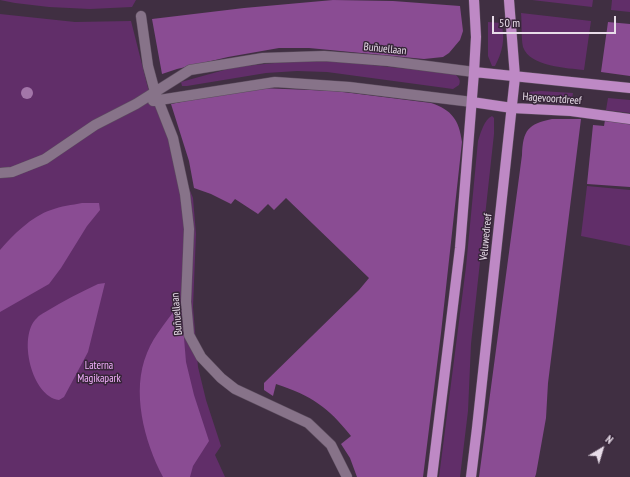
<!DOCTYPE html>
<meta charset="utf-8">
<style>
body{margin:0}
#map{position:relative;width:630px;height:477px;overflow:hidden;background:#402f42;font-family:"PT Sans Narrow",sans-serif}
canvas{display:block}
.north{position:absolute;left:582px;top:429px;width:40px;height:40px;-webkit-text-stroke:3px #362538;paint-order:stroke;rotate:38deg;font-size:11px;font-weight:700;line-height:16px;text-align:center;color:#e8dde9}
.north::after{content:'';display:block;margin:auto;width:14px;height:18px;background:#e8dde9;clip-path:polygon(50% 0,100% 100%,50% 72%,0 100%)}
.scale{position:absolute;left:492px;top:16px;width:124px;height:18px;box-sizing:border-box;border:2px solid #e8dde9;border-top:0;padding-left:5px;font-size:12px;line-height:14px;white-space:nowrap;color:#e8dde9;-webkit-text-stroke:3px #362538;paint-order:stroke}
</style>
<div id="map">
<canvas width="630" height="477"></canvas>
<div class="north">N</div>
<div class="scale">50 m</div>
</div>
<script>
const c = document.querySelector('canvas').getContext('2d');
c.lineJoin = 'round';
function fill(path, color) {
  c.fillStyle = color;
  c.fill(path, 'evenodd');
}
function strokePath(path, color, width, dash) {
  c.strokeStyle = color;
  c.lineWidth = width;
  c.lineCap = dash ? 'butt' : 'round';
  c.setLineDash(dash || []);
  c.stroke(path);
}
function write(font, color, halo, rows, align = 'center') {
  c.font = font + ' "PT Sans Narrow",sans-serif';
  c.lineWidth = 3;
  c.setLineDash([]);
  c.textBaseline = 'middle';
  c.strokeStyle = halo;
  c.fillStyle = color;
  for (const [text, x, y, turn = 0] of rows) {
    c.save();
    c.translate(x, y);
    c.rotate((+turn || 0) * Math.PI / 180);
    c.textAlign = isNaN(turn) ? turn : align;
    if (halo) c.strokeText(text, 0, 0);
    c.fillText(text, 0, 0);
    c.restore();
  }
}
fill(new Path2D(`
 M0,0H136L132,7L90,9L49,7L15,3Z
 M532,0H593L592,7Z
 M612,0H630V12L611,10Z
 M521,13L591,21L584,70C568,68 530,67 523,47C521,38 522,22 521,13Z
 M0,14L75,22L131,21L148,88L161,111L174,151L193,198L196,234L193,307L198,367L206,400L221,446L215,455L225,477H0Z
 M488,22L501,23C506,38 502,53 495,66H492L488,56Z
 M325,60L455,74C459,78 461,80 459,85L453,89L327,72L297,71L266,73L187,86H182L181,82L235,67L285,62Z
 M541,91L573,93L571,105C560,104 529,103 523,94L528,92Z
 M608,98L630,100V113L606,110Z
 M492,116L494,118V134L471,344L468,411L460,477H439L466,267L478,141C481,132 484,120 492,116Z
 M587,186L630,190V246L581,236Z`), '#612e69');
fill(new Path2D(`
 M333,0L393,1L460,6L463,31L460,40L449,53L443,57L424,59L309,48H279L228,57L177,69L162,74L152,19L244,8Z
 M608,22L630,24V76L601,72Z
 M260,88L335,91L431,103C452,110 459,120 462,142L441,333L423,477H357L350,458L341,444L351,436C328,407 312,396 276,384L273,396L264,390V383L359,290L369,278L286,198L274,210L268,204L258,214L235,199L231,204L211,194L194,188L189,161L171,104L229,92Z
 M552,119H581L548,383L546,418L536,474L535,477H479L522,155C523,130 528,124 552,119Z
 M605,120L630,124V187L587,184L593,125L604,126Z
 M82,203H99L100,210L87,226L61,268L49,284L0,312V250C13,235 32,216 51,210C61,206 72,205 82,203Z
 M105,283L88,352L64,397L59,400C32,397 17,336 37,318C39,315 44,313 47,311C63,301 81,292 98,284Z
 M181,302L186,362L194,395L209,441L193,466L190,477H163C144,441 131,391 147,353C154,335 170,317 181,302Z`), '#8a4c93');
const minor = new Path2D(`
 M141,16L148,66L155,92L173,138L185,194L189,229L186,302L189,335L201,357L221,378L235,389L308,423L331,445L347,477
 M153,101L275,82L349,87L472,102
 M0,173L12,172L45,159L95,125L136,104L190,70L263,58L324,56L388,61L474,72`);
const major = new Path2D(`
 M474,72L630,88
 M472,102L512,108L571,111L630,119
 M432,477L460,248L474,72L476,37L474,0
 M471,477L477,428L515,77L509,0`);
strokePath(minor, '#5d4e5f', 11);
strokePath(major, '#5d4e5f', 11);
strokePath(minor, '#877389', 10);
strokePath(major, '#be89c5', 10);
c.fillStyle = '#a376a9';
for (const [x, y] of [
 [27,93]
]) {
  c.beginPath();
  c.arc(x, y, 6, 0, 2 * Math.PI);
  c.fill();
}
write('11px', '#e8dde9', '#362538', [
 ["Buñuellaan",385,49,6],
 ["Hagevoortdreef",552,99,4],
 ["Veluwedreef",486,237,-84],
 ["Buñuellaan",177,314,-95]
]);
write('11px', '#f4b0fd', '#362538', [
 ["Laterna",99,366],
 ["Magikapark",99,379]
]);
</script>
